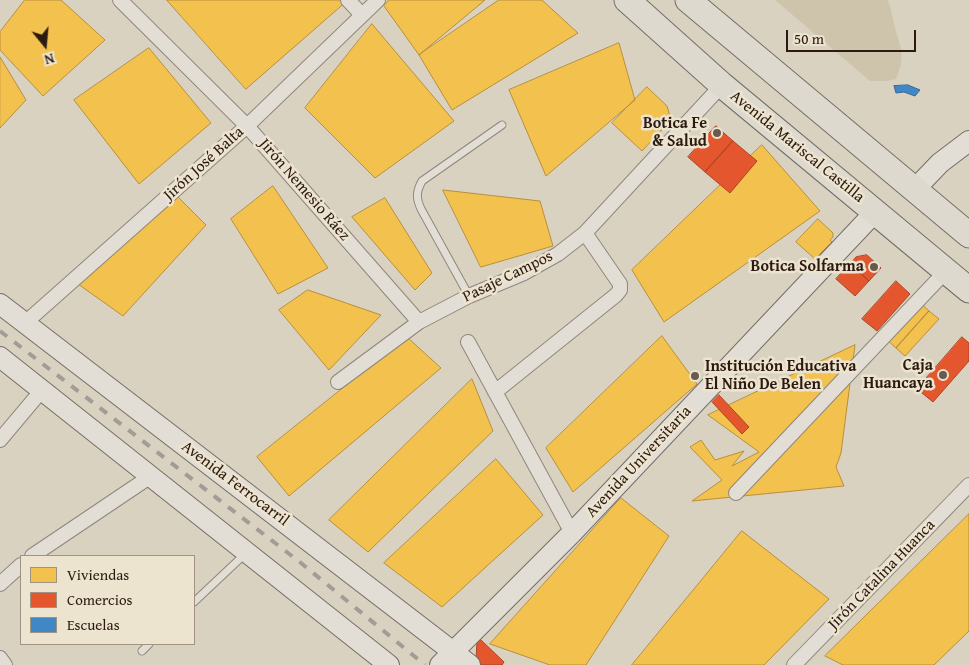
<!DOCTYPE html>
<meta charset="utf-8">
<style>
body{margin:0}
#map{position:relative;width:969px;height:665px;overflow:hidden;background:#dad2c0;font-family:"Gentium Book Plus",serif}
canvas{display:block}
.legend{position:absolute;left:20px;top:555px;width:175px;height:90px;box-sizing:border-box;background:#ede4d0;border:1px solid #a09384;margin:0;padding:6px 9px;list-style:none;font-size:15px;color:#2c1a11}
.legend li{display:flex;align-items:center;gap:10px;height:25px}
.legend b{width:25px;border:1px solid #a09384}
.north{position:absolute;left:20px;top:20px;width:50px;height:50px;-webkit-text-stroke:4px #ede4d0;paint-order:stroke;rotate:163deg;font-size:14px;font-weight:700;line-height:20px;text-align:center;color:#2c1a11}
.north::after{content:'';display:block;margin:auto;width:18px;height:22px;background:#2c1a11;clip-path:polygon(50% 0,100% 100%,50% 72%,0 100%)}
.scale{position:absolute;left:786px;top:30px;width:130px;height:22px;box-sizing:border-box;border:2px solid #2c1a11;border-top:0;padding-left:6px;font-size:15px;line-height:18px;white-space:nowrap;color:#2c1a11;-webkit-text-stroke:4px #ede4d0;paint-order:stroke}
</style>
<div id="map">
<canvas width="969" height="665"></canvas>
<ul class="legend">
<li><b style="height:14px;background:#f2c14e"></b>Viviendas</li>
<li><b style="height:14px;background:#e4572e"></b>Comercios</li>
<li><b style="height:14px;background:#3f88c5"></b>Escuelas</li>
</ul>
<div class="north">N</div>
<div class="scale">50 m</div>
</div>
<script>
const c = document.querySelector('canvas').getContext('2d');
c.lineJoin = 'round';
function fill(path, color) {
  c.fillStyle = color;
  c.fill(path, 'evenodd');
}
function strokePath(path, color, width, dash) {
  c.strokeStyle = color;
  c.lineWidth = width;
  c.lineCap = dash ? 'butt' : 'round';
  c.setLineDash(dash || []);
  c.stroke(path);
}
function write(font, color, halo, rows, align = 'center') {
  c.font = font + ' "Gentium Book Plus",serif';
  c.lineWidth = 5;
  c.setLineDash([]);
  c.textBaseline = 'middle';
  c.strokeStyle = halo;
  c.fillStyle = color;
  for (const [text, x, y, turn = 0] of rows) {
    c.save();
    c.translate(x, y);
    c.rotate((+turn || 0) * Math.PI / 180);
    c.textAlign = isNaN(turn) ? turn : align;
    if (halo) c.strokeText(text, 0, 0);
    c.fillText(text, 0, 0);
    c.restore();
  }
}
fill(new Path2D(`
 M775,0H888C891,9 893,19 895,28C901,50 906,55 896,79L887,81H870Z`), '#cec3ab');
const homes = new Path2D(`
 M25,0H61L105,40L43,96L0,50V32Z
 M167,0H348L246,89Z
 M389,0H485L419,55L384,6Z
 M499,0H542L578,33L452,110L419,55Z
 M372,24L454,121L375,178L305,108Z
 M619,43L635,100L546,176L509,90Z
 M149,48L211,123L139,184L74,100Z
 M0,57L26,100L0,128Z
 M647,87L667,106L671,120L642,151L612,123Z
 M762,145L820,211L664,322L632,270Z
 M273,186L328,268L278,294L231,219Z
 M443,190L540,201L553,246L481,267Z
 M173,192L206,225L123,316L78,284Z
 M385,198L432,273L415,290L352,217Z
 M818,219L833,233V237L830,240L832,242L815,259L796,242Z
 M308,290L381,315L329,370L279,310Z
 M918,301L929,311L896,348L885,338Z
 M929,311L939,319L905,356L896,348Z
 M662,336L697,384L573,492L546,448Z
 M407,337L441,368L289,496L257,457Z
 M855,345L841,453L836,467L844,486L692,501L722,480L690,447L701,440L715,460L744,451L732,466L759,452L708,415Z
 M472,379L493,431L368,552L329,520Z
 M496,459L543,515L442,607L384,563Z
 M621,498L669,536L586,665H550L490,644Z
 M969,514V631L934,665H843L825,656Z
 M742,531L829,599L764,665H632Z`);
fill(homes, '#f2c14e');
strokePath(homes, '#b78f3c', 1);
const shops = new Path2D(`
 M716,126L733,141L705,172L688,157Z
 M733,141L757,161L730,193L705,172Z
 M867,255L881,268L869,281L850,264L856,257Z
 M850,264L869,281L855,296L836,279Z
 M896,281L910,294L877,331L862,319Z
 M962,337L969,343V361L933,402L917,389Z
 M719,395L749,427L742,434L712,402Z
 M480,639L504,662L502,665H482L476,659L477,642Z`);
fill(shops, '#e4572e');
strokePath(shops, '#ad4525', 1);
const schools = new Path2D(`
 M908,85L920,90L915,96L904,92L896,93L894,86Z`);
fill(schools, '#3f88c5');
strokePath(schools, '#39678f', 1);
const lane = new Path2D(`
 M469,296L421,209C416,198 416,192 422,181L502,125
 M194,602L245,554
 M142,651L149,644`);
const street = new Path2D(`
 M120,0L247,126L419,322
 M348,0L362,15
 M25,323L247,126L378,0
 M468,342L572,533
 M338,382L419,322L469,296L524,273L558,254L585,233L722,85
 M495,392L616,295L620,290V284L585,233
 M0,440L42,390
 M736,493L946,271
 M32,556L151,476
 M0,584L21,565
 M0,658L5,665
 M794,665L969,485`);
const secondary = new Path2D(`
 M914,190L940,163L969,141
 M0,304L470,665
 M0,357L389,665
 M440,665L572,533L876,211`);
const highway = new Path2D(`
 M627,0L722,85L969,290
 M688,0L969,235`);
strokePath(lane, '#8e877c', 9);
strokePath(street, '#8e877c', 16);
strokePath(secondary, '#756e65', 22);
strokePath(highway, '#756e65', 27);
strokePath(lane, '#e2ded5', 7);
strokePath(street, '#e2ded5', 14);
strokePath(secondary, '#e2ded5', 20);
strokePath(highway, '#ddd9ce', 25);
strokePath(new Path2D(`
 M0,331L301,563L425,665`), '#a19c95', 4, [9, 9]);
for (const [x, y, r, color] of [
 [717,133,5,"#695a4e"],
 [874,267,5,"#695a4e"],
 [943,375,5,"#695a4e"],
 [695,376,5,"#695a4e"]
]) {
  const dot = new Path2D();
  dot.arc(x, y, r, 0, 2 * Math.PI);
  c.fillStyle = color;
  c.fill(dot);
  strokePath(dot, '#ede4d0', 2);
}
write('bold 16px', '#2c1a11', '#ede4d0', [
 ["Botica Fe",707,124],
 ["& Salud",707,142],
 ["Botica Solfarma",864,267],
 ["Caja",933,366],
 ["Huancaya",933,384],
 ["Institución Educativa",705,367,"left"],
 ["El Niño De Belen",705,385,"left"]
], 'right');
write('16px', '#2c1a11', '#ede4d0', [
 ["Avenida Mariscal Castilla",797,147,39],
 ["Jirón José Balta",204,164,-42],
 ["Jirón Nemesio Ráez",304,190,49],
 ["Pasaje Campos",508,277,-26],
 ["Avenida Universitaria",639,462,-47],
 ["Avenida Ferrocarril",235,484,37],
 ["Jirón Catalina Huanca",882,575,-46]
]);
</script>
